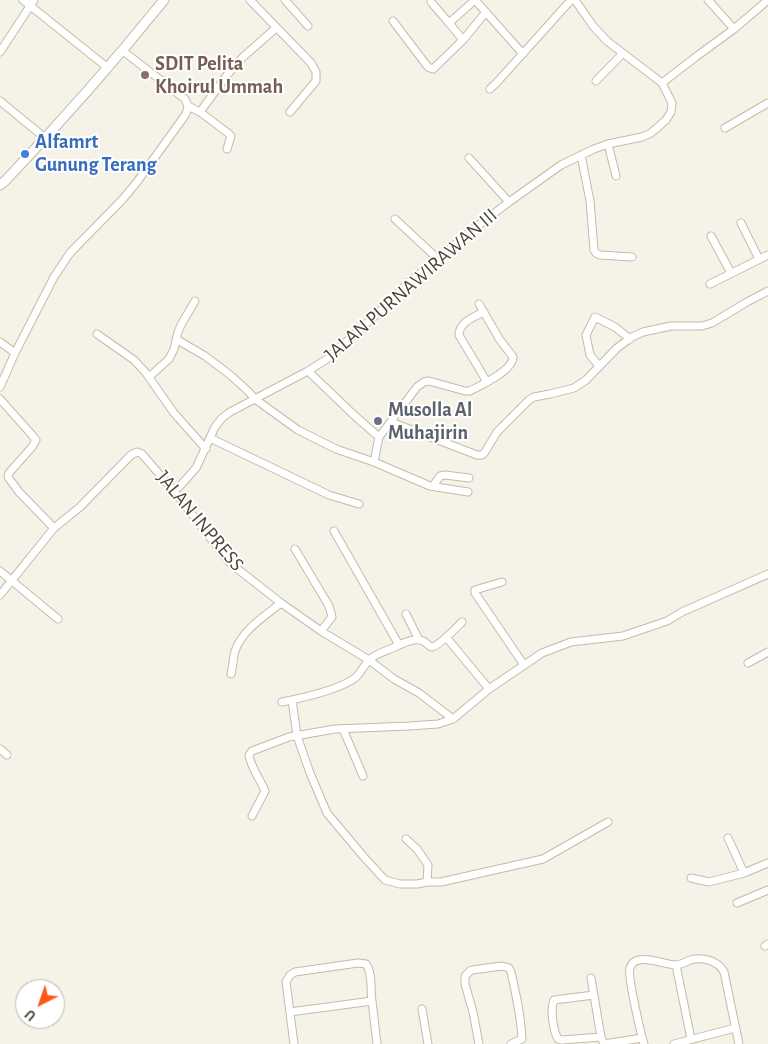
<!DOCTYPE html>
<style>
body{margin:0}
#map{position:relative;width:768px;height:1044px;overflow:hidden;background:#f5f3e7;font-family:"Alegreya Sans",sans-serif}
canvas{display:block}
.north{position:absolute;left:15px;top:979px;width:50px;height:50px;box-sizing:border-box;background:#fff;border:1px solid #b6b4af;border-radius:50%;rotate:221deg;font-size:14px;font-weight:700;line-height:20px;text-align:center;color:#494436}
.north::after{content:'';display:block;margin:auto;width:18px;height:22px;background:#ff5714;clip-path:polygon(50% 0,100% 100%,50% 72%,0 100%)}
</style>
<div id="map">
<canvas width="768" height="1044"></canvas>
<div class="north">U</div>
</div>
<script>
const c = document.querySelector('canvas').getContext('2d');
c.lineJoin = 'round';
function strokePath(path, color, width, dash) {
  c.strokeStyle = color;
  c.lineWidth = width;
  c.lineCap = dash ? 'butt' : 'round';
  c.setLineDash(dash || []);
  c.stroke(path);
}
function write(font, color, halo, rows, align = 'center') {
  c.font = font + ' "Alegreya Sans",sans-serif';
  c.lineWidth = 4;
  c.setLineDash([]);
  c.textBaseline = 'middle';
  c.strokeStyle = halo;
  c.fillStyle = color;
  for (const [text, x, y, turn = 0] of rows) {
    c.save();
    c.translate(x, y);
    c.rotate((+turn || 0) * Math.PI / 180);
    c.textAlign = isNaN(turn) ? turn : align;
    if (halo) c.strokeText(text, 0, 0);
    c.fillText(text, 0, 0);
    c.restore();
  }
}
const minor = new Path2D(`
 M23,0L108,68
 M250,0L311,63L316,72V81L290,112
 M285,0L308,26
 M475,0L523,54
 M708,0L734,29
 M431,2L449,23L475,0
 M393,21L428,67L433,69L463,40L486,12
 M449,23L463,40
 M0,52L34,0
 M596,81L623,53
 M662,83L697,56L734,29L768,0
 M490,89L500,79L571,0
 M0,101L45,138
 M188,106L200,112L228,133L231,136L227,149
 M200,112L227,75L243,57L276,28
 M725,128L768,103
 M608,144L616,176
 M581,155L590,201L594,250L596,253L600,255L632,257
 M469,158L509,202
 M395,219L438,259
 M741,223L759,259
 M711,236L731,273
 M710,284L768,255
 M484,312C474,317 459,322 459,335L487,382
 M97,334L134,360L146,373L174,413L206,449
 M176,339L205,356L229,374L248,391L255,399L298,430L336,449L374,462L430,486L468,492
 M0,342L15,353
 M599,366L590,355L586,335L595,317L615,327L630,339
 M308,371L356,417L379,437
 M149,377L169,359L174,349L178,332L182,323L195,301
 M0,387L15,353L54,277L70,253L122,200L137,182L186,114L188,106L185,99L123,51
 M0,399L32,435L36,440L32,447L9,473L8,477L19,492L54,528
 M391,422L477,455H482L485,452L497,432L529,400L534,397L550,394L574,388L586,380L617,348L632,337L643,332L671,326H702L712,323L747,302L768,291
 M210,438L329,495L359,504
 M374,462L379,437L417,387L424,382L429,381L465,391H470C481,385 513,371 513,357L500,340L479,304
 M433,486L440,476L445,475L469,478
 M173,490L179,487L196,468L215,427L222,418L230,412L308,371L327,359L377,314L409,282L438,259L471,231L509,202L561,165L594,149L608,144L642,137L651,133L666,120L671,112L672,103L662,83L607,41L593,26L575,0
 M334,531L399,645
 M295,549L329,606L332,617L321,631
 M0,571L58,619
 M502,582L475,590V593L524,665
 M0,595L54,528L80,507L131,455L137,452L142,454L173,490L230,563L281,603L321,631L369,660L394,679L419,693L453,719
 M406,614L419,640
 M446,637L489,689
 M748,663L768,652
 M231,674C233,667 233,658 235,651C242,630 265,616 281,603
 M292,700L297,736L310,773L327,813L363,856L385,880L400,884H417L427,882H441L543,859L608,822
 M282,702C302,698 339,690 355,678C361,673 364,665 369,660C375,654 389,650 397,646C404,643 415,637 423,641C426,642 429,647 432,647C439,646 457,627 462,622
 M343,729L363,776
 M0,749L7,755
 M252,816L265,791C260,779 251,768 249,755L252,751L289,737L335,729L409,726L438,724L453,719L489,689L542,653L571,642L623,636L667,621L682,612L768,574
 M728,838L744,873
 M406,839L417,849L428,865L427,882
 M691,878L709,882L744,873L768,863
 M737,903L768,890
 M765,946L768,944
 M676,965L691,1039
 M591,978L601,1037L604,1044L642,1038
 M594,995L554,1000C550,1009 553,1030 558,1039L562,1040L601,1037
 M422,1009L428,1044
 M290,1012L372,1001L377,1044
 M294,1044L286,982L290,975L295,972L358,963L366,964C373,974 370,989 372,1001
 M479,1044L473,1012L465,984V976L470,971L472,970L502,966L509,968L511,972C516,994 521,1016 522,1039L511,1044
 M644,1044C641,1034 627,975 630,968C635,951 664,965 676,965C680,965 686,962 690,960C702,957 718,960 724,972L739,1044
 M674,1044L735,1028`);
const tertiary = new Path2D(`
 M0,185L6,180C61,122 114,62 164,0`);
strokePath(minor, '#c1bca9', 9);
strokePath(tertiary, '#c1bca9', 11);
strokePath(minor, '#fff', 7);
strokePath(tertiary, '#fff', 9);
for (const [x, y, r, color] of [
 [145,75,5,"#8d6e63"],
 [25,154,5,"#3f7fe0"],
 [378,421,5,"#6b7280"]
]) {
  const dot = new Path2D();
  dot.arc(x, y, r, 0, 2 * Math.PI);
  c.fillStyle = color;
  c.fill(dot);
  strokePath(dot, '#fff', 2);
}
write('bold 20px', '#785e54', '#fff', [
 ["SDIT Pelita",155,64],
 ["Khoirul Ummah",155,87]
], 'left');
write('bold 20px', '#366cbe', '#fff', [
 ["Alfamrt",35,142],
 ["Gunung Terang",35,165]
], 'left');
write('20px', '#494436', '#fff', [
 ["JALAN PURNAWIRAWAN III",411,285,-41],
 ["JALAN INPRESS",200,521,50]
]);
write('bold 20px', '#5b616d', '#fff', [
 ["Musolla Al",388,410],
 ["Muhajirin",388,433]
], 'left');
</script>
